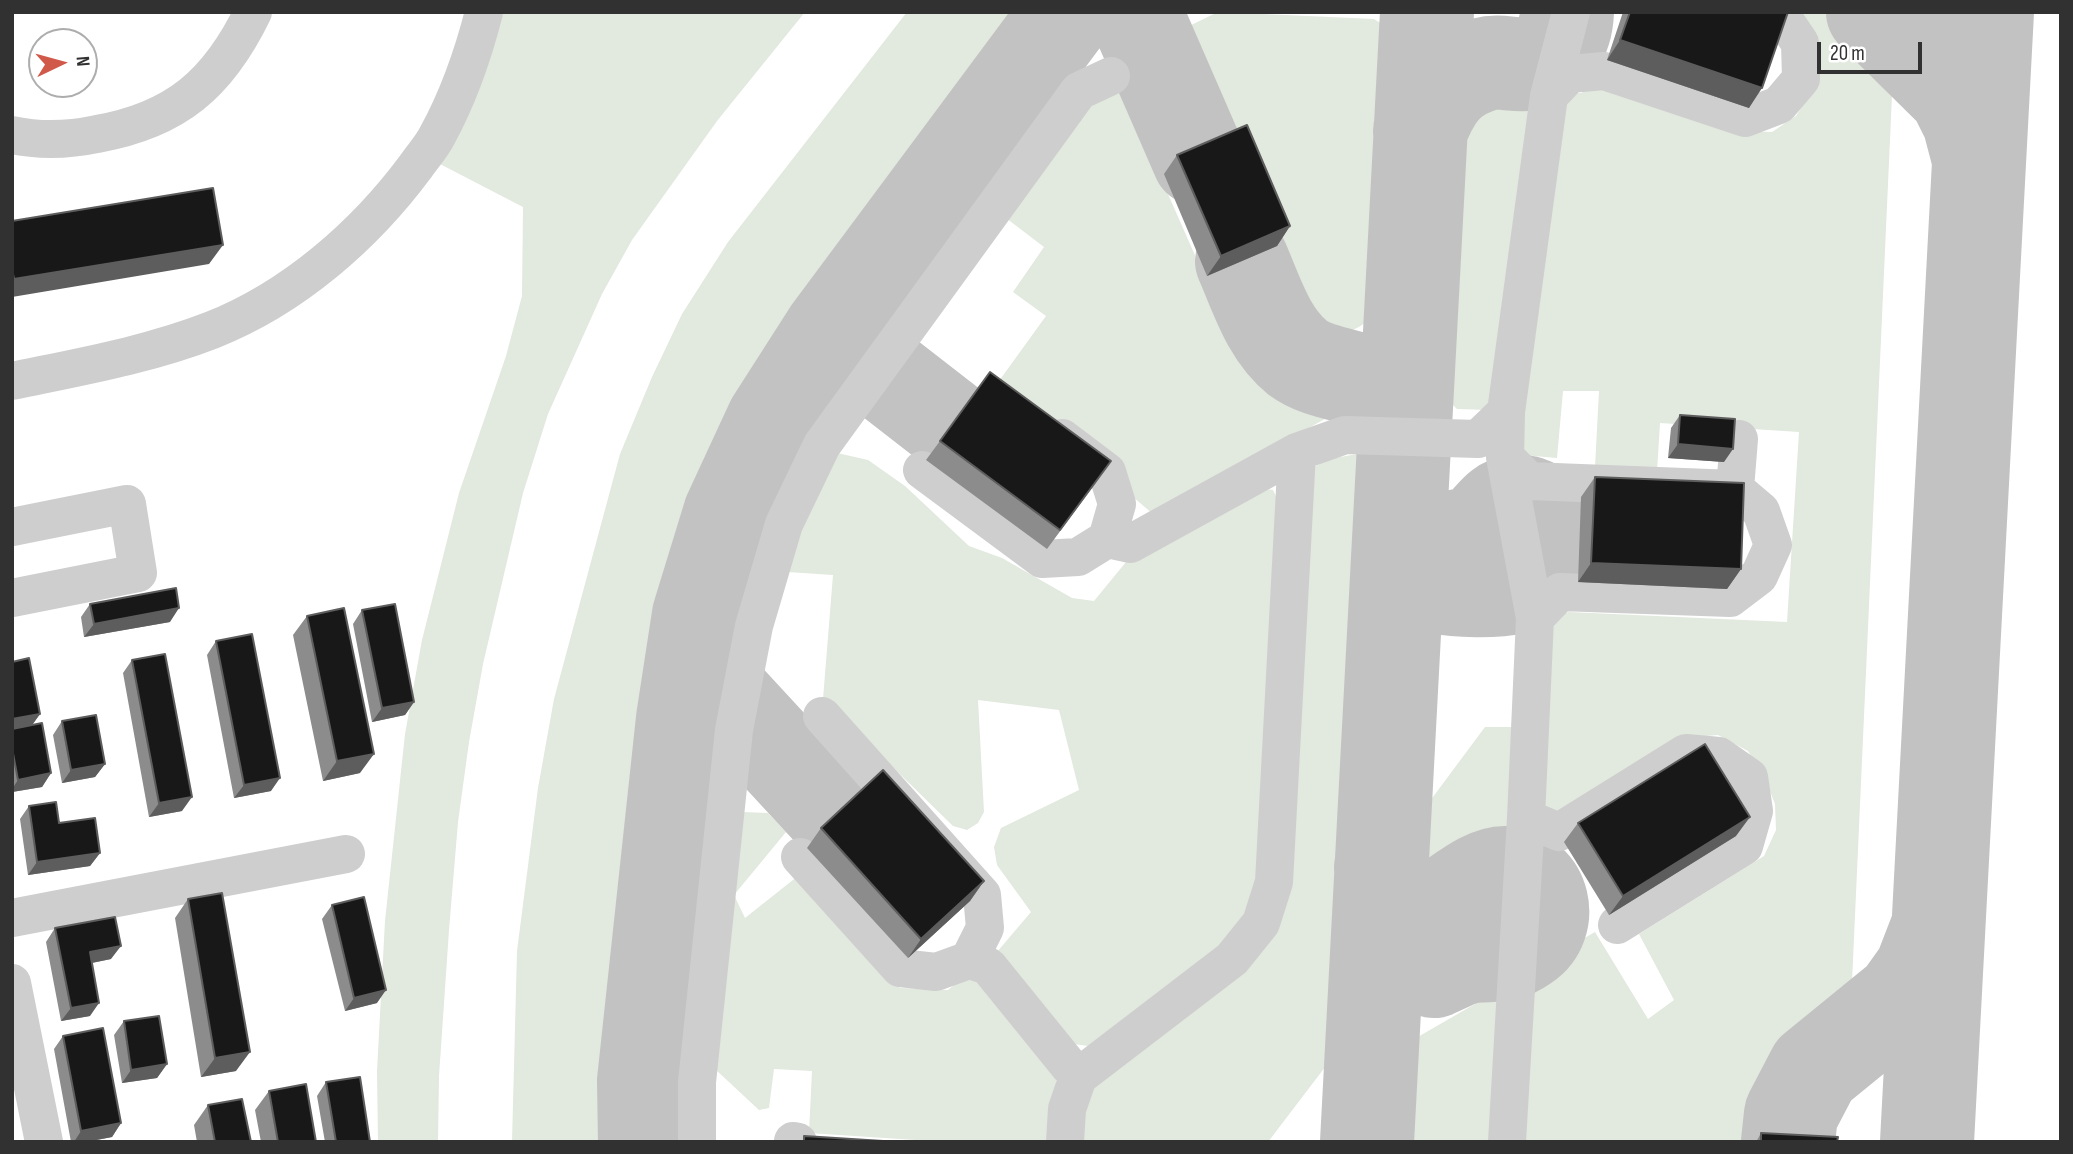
<!DOCTYPE html>
<style>
body{margin:0}
#map{position:relative;width:2073px;height:1154px;overflow:hidden;background:#fff;font-family:"Sofia Sans Condensed",sans-serif}
canvas{display:block}
.frame{position:absolute;inset:0;border:14px solid #313131;pointer-events:none}
.north{position:absolute;left:28px;top:28px;width:70px;height:70px;box-sizing:border-box;background:#fff;border:2px solid #adadad;border-radius:50%;rotate:85deg;font-size:19px;font-weight:700;line-height:28px;text-align:center;color:#313131}
.north::after{content:'';display:block;margin:auto;width:24px;height:32px;background:#d1594a;clip-path:polygon(50% 0,100% 100%,50% 72%,0 100%)}
.scale{position:absolute;left:1817px;top:42px;width:105px;height:32px;box-sizing:border-box;border:4px solid #313131;border-top:0;padding-left:9px;font-size:21px;line-height:24px;white-space:nowrap;color:#313131;-webkit-text-stroke:5px #fff;paint-order:stroke}
</style>
<div id="map">
<canvas width="2073" height="1154"></canvas>
<div class="frame"></div>
<div class="north">N</div>
<div class="scale">20 m</div>
</div>
<script>
const c = document.querySelector('canvas').getContext('2d');
c.lineJoin = 'round';
function fill(path, color) {
  c.fillStyle = color;
  c.fill(path, 'evenodd');
}
function strokePath(path, color, width, dash) {
  c.strokeStyle = color;
  c.lineWidth = width;
  c.lineCap = dash ? 'butt' : 'round';
  c.setLineDash(dash || []);
  c.stroke(path);
}
fill(new Path2D(`
 M500,12H805L717,121L632,240L602,294L548,414L523,493L483,664L469,742L458,822L449,930L439,1076L438,1142H378L377,1071L385,921L405,734L422,640L459,493L506,356L522,296L523,207L440,164Z
 M907,12H1015L775,335C711,443 661,559 643,684C633,755 629,828 621,900C613,978 600,1063 598,1142H512L517,951L538,788L554,699L620,454L652,377L682,314L728,242Z
 M1218,12L1374,19L1388,28L1372,318C1344,340 1332,335 1307,313L1183,29Z
 M1801,12H1826L1892,95L1852,982C1815,1019 1759,1061 1750,1114C1749,1123 1749,1133 1748,1142H1518L1525,972L1595,932L1648,1019L1674,1000L1639,934L1764,856L1776,830L1775,804L1764,776L1748,751L1718,735L1683,738L1550,816L1538,801L1550,617L1569,612L1787,622L1799,432L1660,423L1657,471L1595,467L1599,391H1563L1557,458L1512,454L1561,94L1582,93L1589,79L1742,131L1772,132L1796,116L1810,94Z
 M1123,92L1238,353C1266,393 1286,399 1330,416L1154,515L999,381L1046,316L1013,292L1044,247L1002,215L1091,101Z
 M1537,98L1491,410L1457,409L1451,403L1464,146L1473,108L1487,103Z
 M837,453L868,460L905,486L969,546L1002,558L1072,598L1094,601L1126,562L1258,488L1273,490L1279,503L1257,895L1225,948L1088,1046L1074,1044L997,952L1031,912L997,865L994,847L1001,828L1079,790L1059,710L978,700L984,812L978,823L967,830L953,826L823,699L833,575L788,572L796,531Z
 M1363,453L1335,1054L1268,1142H1080L1081,1113L1097,1080L1249,962L1314,467L1329,459Z
 M1485,727H1514L1512,829C1497,839 1448,878 1432,869C1430,868 1425,862 1424,861L1427,805Z
 M742,812L768,813L786,832L734,895L745,918L798,876L900,988L948,990L964,977H978L1050,1063L1060,1092L1051,1142H946L809,1133L812,1071L774,1069L769,1108L759,1110L715,1069Z
 M1501,989L1496,1142H1412L1416,1038Z`), '#e2e9de');
strokePath(new Path2D(`
 M1135,12L1199,159
 M1873,12L1955,93L1969,121L1979,159
 M1420,131C1434,96 1447,75 1485,64C1500,60 1514,66 1528,64C1554,60 1566,36 1567,12
 M1242,261C1257,295 1268,334 1298,358C1326,379 1382,374 1399,406C1402,411 1403,420 1405,426
 M830,332L951,426
 M1399,542C1404,558 1408,572 1423,582C1439,592 1513,594 1528,582C1554,562 1559,497 1514,502C1496,504 1490,523 1476,531C1470,534 1462,535 1455,537
 M692,661L838,819
 M1381,868C1387,890 1389,908 1411,918C1418,916 1425,915 1431,912C1453,901 1483,871 1507,873C1544,875 1555,924 1525,944C1505,958 1496,954 1474,956C1461,957 1446,966 1434,971
 M645,1142L644,1081L683,719L699,615L730,514L773,421L830,332L1068,12
 M1367,1142L1427,12
 M1788,1142L1791,1114L1814,1070L1901,999L1921,971L1938,927
 M1927,1142L1987,12`), '#c2c2c2', 94);
strokePath(new Path2D(`
 M1549,96L1571,12
 M12,135C40,141 69,140 97,134C176,120 218,84 253,12
 M12,381C79,367 148,355 212,330C293,298 365,235 416,166C423,156 432,146 437,136C459,96 473,55 484,12
 M1505,457L1535,618
 M922,470L1042,559L1078,557L1107,539L1117,504L1107,472L1062,438
 M1735,489L1739,439
 M12,527L127,504L138,573L12,598
 M1107,539L1130,544L1297,452L1345,435L1478,439L1506,412
 M1526,818L1559,832L1686,753L1719,756L1749,777L1754,811L1744,846L1617,925
 M800,857L900,968L936,972L969,960L985,928L982,895L822,716
 M12,918L346,854
 M969,960L988,966L1078,1077L1232,959L1261,923L1274,882L1297,452
 M12,983L44,1142
 M793,1141L798,1142
 M697,1142V1082L734,730L754,626L784,524L822,445L1079,91L1111,76
 M1065,1142L1067,1109L1078,1077
 M1507,1142L1526,818L1535,618L1560,592L1730,598L1759,576L1773,545L1761,511L1735,489L1529,481L1505,457L1506,412L1549,96L1570,74L1604,71L1745,118L1779,105L1801,79L1800,43L1781,15L1772,12`), '#cecece', 38);
fill(new Path2D(`
 M1623,12H1788L1749,108L1607,60Z
 M1177,155L1290,226L1277,246L1207,276L1164,174Z
 M1680,415L1724,462L1668,458L1671,428Z
 M940,441L1097,481L1047,549L926,460Z
 M1595,477L1741,569L1727,589L1578,582L1581,497Z
 M90,604L170,622L84,637L81,617Z
 M362,610L414,702L405,715L372,722L353,624Z
 M307,616L360,773L323,781L293,635Z
 M216,641L271,791L234,798L207,655Z
 M132,660L182,811L149,817L123,673Z
 M12,662L40,714L32,725L51,773L42,787L12,792Z
 M62,721L105,764L95,777L62,783L53,735Z
 M29,806L59,823L100,853L90,866L28,875L20,819Z
 M1578,823L1736,836L1609,915L1564,842Z
 M821,828L984,881L970,901L908,958L807,848Z
 M188,899L236,1071L201,1077L175,918Z
 M332,905L377,1003L345,1011L322,919Z
 M55,928L111,959L92,963L90,1016L61,1021L46,942Z
 M124,1021L167,1064L157,1078L122,1083L114,1035Z
 M63,1036L121,1123L112,1137L86,1142H71L54,1049Z
 M326,1082L370,1142H325L317,1096Z
 M269,1091L316,1142H261L255,1110Z
 M208,1105L251,1142H197L194,1125Z
 M1761,1133L1837,1142H1756Z`), '#8c8c8c');
fill(new Path2D(`
 M1620,40L1762,88L1749,108L1607,60Z
 M1290,226L1277,246L1207,276L1221,256Z
 M223,245L209,264L12,297V282L14,279Z
 M1678,444L1733,449L1724,462L1668,458Z
 M1591,563L1741,569L1727,589L1578,582Z
 M179,608L170,622L84,637L94,624Z
 M414,702L405,715L372,722L382,708Z
 M40,714L30,728L12,731V719Z
 M374,754L360,773L323,781L337,761Z
 M105,764L95,777L62,783L71,770Z
 M51,773L42,787L12,792V789L18,780Z
 M280,778L271,791L234,798L244,785Z
 M192,797L182,811L149,817L159,803Z
 M1750,817L1736,836L1609,915L1623,896Z
 M100,853L90,866L28,875L37,862Z
 M984,881L970,901L908,958L921,939Z
 M121,946L111,959L81,965L90,952Z
 M386,990L377,1003L345,1011L354,998Z
 M99,1003L90,1016L61,1021L71,1008Z
 M250,1052L236,1071L201,1077L215,1058Z
 M167,1064L157,1078L122,1083L131,1070Z
 M121,1123L112,1137L86,1142H74L81,1131Z`), '#5d5d5d');
const building = new Path2D(`
 M1630,12H1788L1762,88L1620,40Z
 M1247,125L1290,226L1221,256L1177,155Z
 M213,188L223,245L14,279L12,269V221Z
 M990,372L1111,461L1060,530L940,441Z
 M1680,415L1735,419L1733,449L1678,444Z
 M1595,477L1744,483L1741,569L1591,563Z
 M176,588L179,608L94,624L90,604Z
 M395,604L414,702L382,708L362,610Z
 M344,608L374,754L337,761L307,616Z
 M252,634L280,778L244,785L216,641Z
 M165,654L192,797L159,803L132,660Z
 M29,658L40,714L12,719V662Z
 M96,715L105,764L71,770L62,721Z
 M42,723L51,773L18,780L12,748V729Z
 M1705,744L1750,817L1623,896L1578,823Z
 M883,770L984,881L921,939L821,828Z
 M56,802L59,823L95,818L100,853L37,862L29,806Z
 M222,893L250,1052L215,1058L188,899Z
 M364,897L386,990L354,998L332,905Z
 M115,917L121,946L90,952L99,1003L71,1008L55,928Z
 M159,1016L167,1064L131,1070L124,1021Z
 M103,1028L121,1123L81,1131L63,1036Z
 M360,1077L370,1142H336L326,1082Z
 M306,1084L316,1142H278L269,1091Z
 M242,1099L251,1142H215L208,1105Z
 M1761,1133L1838,1137L1837,1142H1761Z
 M804,1136L899,1142H804Z`);
fill(building, '#181818');
strokePath(building, '#5d5d5d', 2);
</script>
